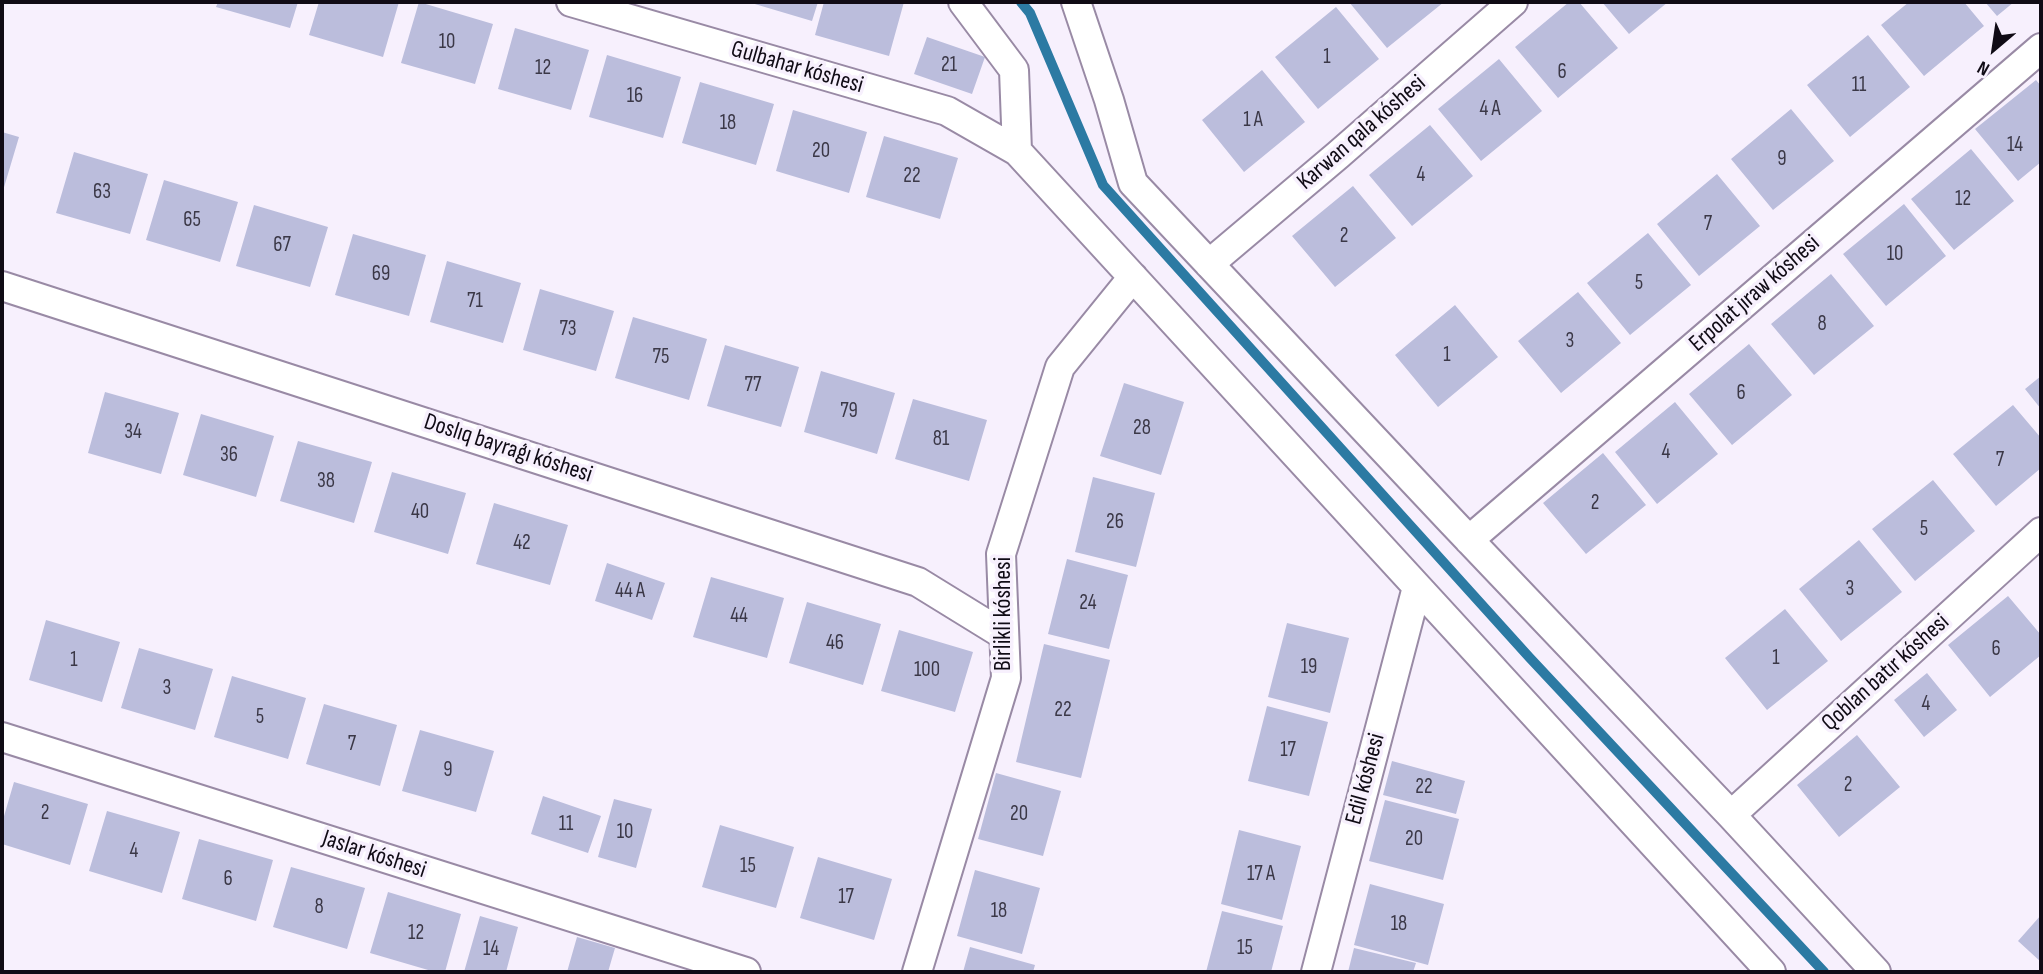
<!DOCTYPE html>
<meta charset="utf-8">
<style>
body{margin:0}
#map{position:relative;width:2043px;height:974px;overflow:hidden;background:#f7f0fd;font-family:"Sofia Sans Condensed",sans-serif}
canvas{display:block}
.frame{position:absolute;inset:0;border:4px solid #100b15;pointer-events:none}
.north{position:absolute;left:1959px;top:14px;width:70px;height:70px;-webkit-text-stroke:5px #f7f0fd;paint-order:stroke;rotate:209deg;font-size:19px;font-weight:700;line-height:28px;text-align:center;color:#100b15}
.north::after{content:'';display:block;margin:auto;width:24px;height:32px;background:#100b15;clip-path:polygon(50% 0,100% 100%,50% 72%,0 100%)}
</style>
<div id="map">
<canvas width="2043" height="974"></canvas>
<div class="frame"></div>
<div class="north">N</div>
</div>
<script>
const c = document.querySelector('canvas').getContext('2d');
c.lineJoin = 'round';
function strokePath(path, color, width, dash) {
  c.strokeStyle = color;
  c.lineWidth = width;
  c.lineCap = dash ? 'butt' : 'round';
  c.setLineDash(dash || []);
  c.stroke(path);
}
function fill(path, color) {
  c.fillStyle = color;
  c.fill(path, 'evenodd');
}
function write(font, color, halo, rows, align = 'center') {
  c.font = font + ' "Sofia Sans Condensed",sans-serif';
  c.lineWidth = 7;
  c.setLineDash([]);
  c.textBaseline = 'middle';
  c.strokeStyle = halo;
  c.fillStyle = color;
  for (const [text, x, y, turn = 0] of rows) {
    c.save();
    c.translate(x, y);
    c.rotate((+turn || 0) * Math.PI / 180);
    c.textAlign = isNaN(turn) ? turn : align;
    if (halo) c.strokeText(text, 0, 0);
    c.fillText(text, 0, 0);
    c.restore();
  }
}
strokePath(new Path2D(`
 M1021,2L1030,13L1103,185L1529,657L1824,972`), '#2c7aa3', 10);
fill(new Path2D(`
 M218,2H298L290,28L216,7Z
 M319,2H399L383,57L309,35Z
 M419,2L493,24L475,84L401,63Z
 M748,2H818L812,21Z
 M824,2H904L889,56L815,35Z
 M1349,2H1444L1387,48Z
 M1569,2H1579L1618,48L1558,98L1515,47Z
 M1602,2H1668L1629,34Z
 M1909,2H1964L1984,26L1924,76L1881,25Z
 M1985,2H2014L1997,16Z
 M1336,7L1379,59L1318,109L1275,57Z
 M515,28L589,50L571,110L498,89Z
 M1868,35L1910,87L1850,137L1807,85Z
 M927,37L985,57L972,94L914,74Z
 M607,55L681,77L663,138L589,117Z
 M1499,59L1542,111L1481,161L1438,109Z
 M1262,70L1305,122L1244,172L1202,120Z
 M2036,80L2041,86V162L2018,181L1975,129Z
 M700,82L774,104L756,165L682,143Z
 M1791,109L1834,161L1773,210L1731,159Z
 M793,110L867,132L849,193L776,171Z
 M1430,125L1473,176L1412,226L1369,175Z
 M2,132L19,137L2,194Z
 M884,136L958,158L940,219L866,197Z
 M1971,149L2014,201L1954,250L1911,199Z
 M74,152L148,174L130,234L56,213Z
 M1717,174L1760,226L1699,276L1657,224Z
 M164,180L238,202L220,262L146,240Z
 M1353,186L1396,238L1335,287L1292,236Z
 M1904,204L1946,256L1886,306L1843,254Z
 M254,205L328,227L310,287L236,266Z
 M1648,233L1691,285L1630,335L1587,283Z
 M353,234L426,255L409,316L335,295Z
 M447,261L521,283L503,343L430,322Z
 M1831,274L1874,326L1814,375L1771,324Z
 M540,289L614,311L596,371L523,350Z
 M1578,292L1621,343L1561,393L1518,341Z
 M1455,305L1498,357L1438,407L1395,355Z
 M633,317L707,339L689,400L615,378Z
 M1749,344L1792,395L1732,445L1689,394Z
 M725,345L799,367L781,427L707,406Z
 M821,371L895,393L877,454L804,432Z
 M2041,376V409L2025,389Z
 M1124,383L1184,402L1161,475L1100,456Z
 M105,392L179,413L161,474L88,453Z
 M913,399L987,420L969,481L895,459Z
 M1675,402L1718,454L1657,504L1615,452Z
 M2013,405L2041,438V468L1996,506L1953,454Z
 M201,414L274,436L256,497L183,475Z
 M298,441L372,462L354,523L280,501Z
 M1603,453L1646,505L1586,554L1543,503Z
 M392,472L466,493L448,554L374,532Z
 M1093,477L1155,493L1136,567L1075,552Z
 M1933,480L1975,531L1915,581L1872,529Z
 M494,503L568,525L550,585L476,564Z
 M1859,540L1902,592L1841,641L1799,589Z
 M1067,559L1128,575L1109,649L1048,634Z
 M607,563L665,583L652,620L595,601Z
 M711,577L784,598L767,658L693,637Z
 M2008,596L2041,635V655L1990,697L1948,645Z
 M807,602L881,624L863,685L789,663Z
 M1785,609L1828,661L1767,710L1725,658Z
 M46,620L120,642L102,702L29,680Z
 M1287,623L1349,638L1330,713L1268,697Z
 M899,630L973,652L955,712L881,691Z
 M1044,644L1110,660L1081,778L1016,762Z
 M139,648L213,669L195,730L121,708Z
 M1927,673L1957,710L1924,737L1894,700Z
 M232,676L306,698L288,759L214,737Z
 M324,704L397,725L380,786L306,764Z
 M1267,706L1328,722L1309,796L1248,781Z
 M420,730L494,751L476,812L402,791Z
 M1857,735L1900,787L1839,837L1797,785Z
 M1392,761L1465,781L1456,814L1383,795Z
 M996,773L1061,791L1043,856L978,839Z
 M14,782L88,804L70,865L2,844V823Z
 M543,796L601,816L588,853L531,834Z
 M614,799L652,809L636,868L598,857Z
 M1385,800L1459,819L1443,880L1369,861Z
 M107,811L180,832L162,893L89,871Z
 M720,825L794,847L776,908L702,887Z
 M1239,830L1301,846L1282,920L1221,904Z
 M199,839L273,860L256,921L182,899Z
 M818,857L892,879L874,940L800,918Z
 M291,867L365,888L347,949L273,927Z
 M975,870L1040,888L1022,954L957,936Z
 M1370,884L1444,904L1428,965L1354,945Z
 M388,892L461,914L445,972H435L370,953Z
 M1222,911L1283,926L1271,972H1206Z
 M2041,915V962L2018,941Z
 M480,916L518,927L506,972H464Z
 M577,937L615,948L608,972H567Z
 M970,947L1035,965L1033,972H963Z
 M1354,948L1416,963L1413,972H1348Z`), '#bbbddc');
const minor = new Path2D(`
 M571,2L947,111L1017,151
 M963,2L1014,70L1017,151L1771,972
 M1076,2L1109,100L1133,183L1452,522L1731,815L1876,972
 M1209,264L1338,155L1513,2
 M2,286L918,582L1004,635
 M1469,540L2041,48
 M2,737L746,972
 M1731,815L2041,532
 M917,972L1006,678L1001,554L1060,367L1133,277
 M1316,972L1417,587`);
strokePath(minor, '#998aa5', 32);
strokePath(minor, '#fff', 28);
write('21px', '#3b3847', null, [
 ["10",447,43],
 ["1",1327,58],
 ["21",949,66],
 ["12",543,69],
 ["6",1562,73],
 ["11",1859,86],
 ["16",635,97],
 ["4 А",1490,110],
 ["1 А",1253,121],
 ["18",728,124],
 ["14",2015,146],
 ["20",821,152],
 ["9",1782,160],
 ["4",1421,176],
 ["22",912,177],
 ["63",102,193],
 ["12",1963,200],
 ["65",192,221],
 ["7",1708,225],
 ["2",1344,237],
 ["67",282,246],
 ["10",1895,255],
 ["69",381,275],
 ["5",1639,284],
 ["71",475,302],
 ["8",1822,325],
 ["73",568,330],
 ["3",1570,342],
 ["1",1447,356],
 ["75",661,358],
 ["77",753,386],
 ["6",1741,394],
 ["79",849,412],
 ["28",1142,429],
 ["34",133,433],
 ["81",941,440],
 ["4",1666,453],
 ["36",229,456],
 ["7",2000,461],
 ["38",326,482],
 ["2",1595,504],
 ["40",420,513],
 ["26",1115,523],
 ["5",1924,530],
 ["42",522,544],
 ["3",1850,590],
 ["44 А",630,592],
 ["24",1088,604],
 ["44",739,617],
 ["46",835,644],
 ["6",1996,650],
 ["1",1776,659],
 ["1",74,661],
 ["19",1309,668],
 ["100",927,671],
 ["3",167,689],
 ["4",1926,705],
 ["22",1063,711],
 ["5",260,718],
 ["7",352,745],
 ["17",1288,751],
 ["9",448,771],
 ["2",1848,786],
 ["22",1424,788],
 ["2",45,814],
 ["20",1019,815],
 ["11",566,825],
 ["10",625,833],
 ["20",1414,840],
 ["4",134,852],
 ["15",748,867],
 ["17 А",1261,875],
 ["6",228,880],
 ["17",846,898],
 ["8",319,908],
 ["18",999,912],
 ["18",1399,925],
 ["12",416,934],
 ["15",1245,949],
 ["14",491,950]
]);
write('24px', '#100b15', '#f7f0fd', [
 ["Gulbahar kóshesi",797,68,16],
 ["Karwan qala kóshesi",1362,133,-41],
 ["Erpolat jıraw kóshesi",1755,294,-41],
 ["Doslıq bayraǵı kóshesi",508,449,18],
 ["Birlikli kóshesi",1004,614,-90],
 ["Qoblan batır kóshesi",1886,673,-42],
 ["Edil kóshesi",1366,779,-75],
 ["Jaslar kóshesi",374,855,18]
]);
</script>
